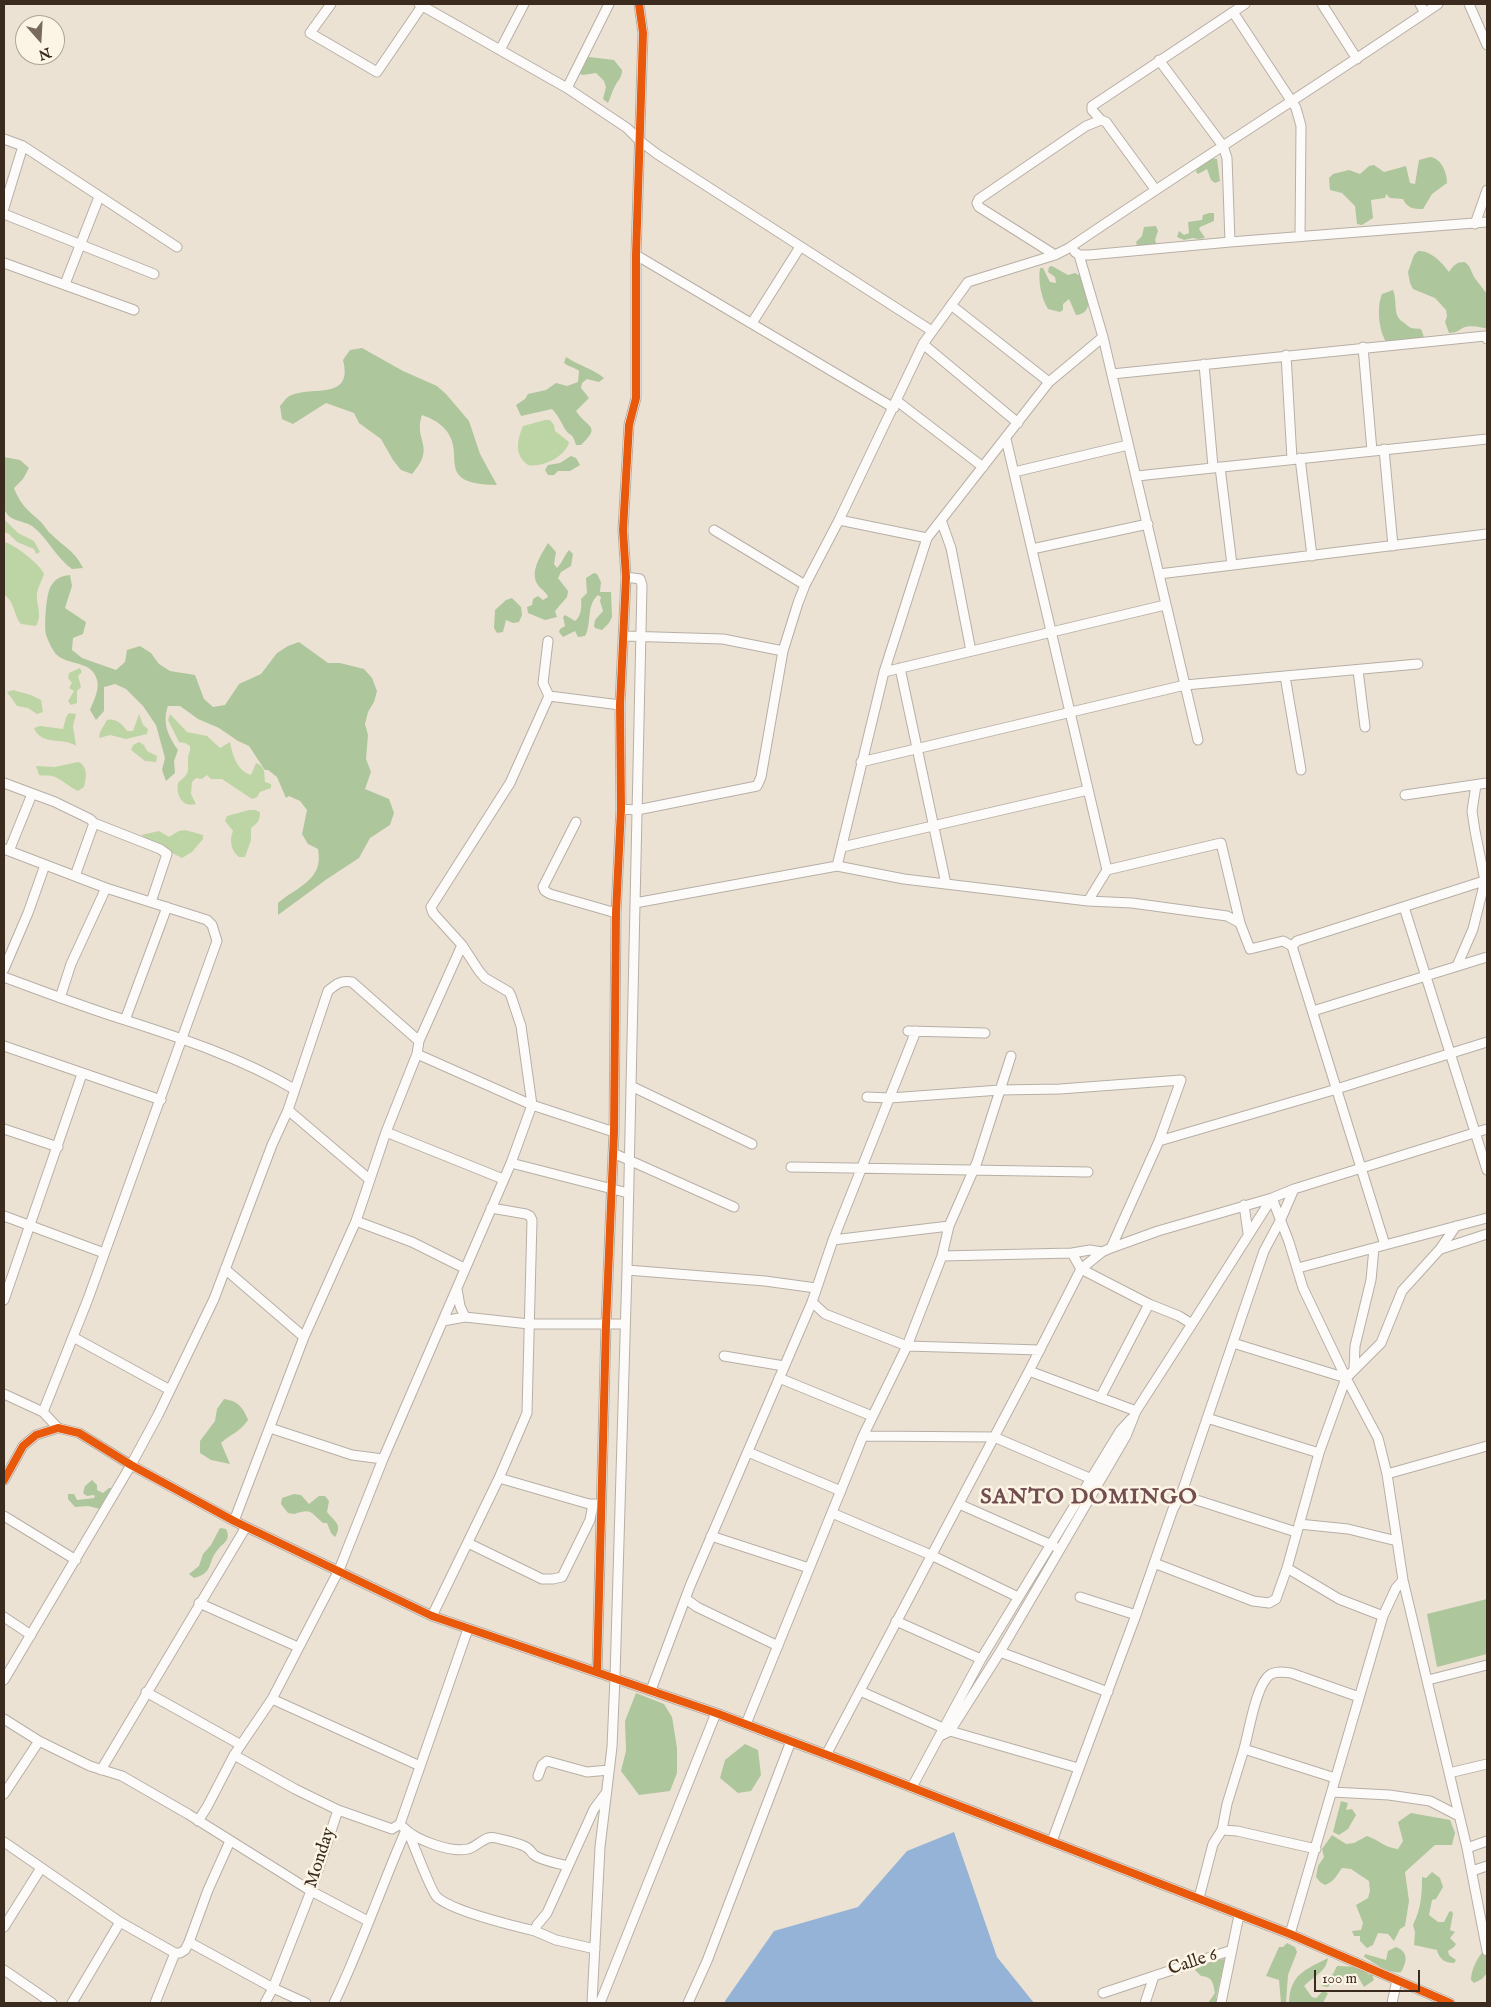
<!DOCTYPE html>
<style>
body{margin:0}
#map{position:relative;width:1491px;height:2007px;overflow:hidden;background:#ece2d4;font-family:"IM FELL English",serif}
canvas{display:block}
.frame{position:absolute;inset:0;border:5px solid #3b2a1e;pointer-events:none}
.north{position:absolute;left:15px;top:15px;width:50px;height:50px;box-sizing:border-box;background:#fcf5e5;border:1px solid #afa495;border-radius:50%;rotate:161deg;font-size:14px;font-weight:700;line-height:20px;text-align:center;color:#3b2a1e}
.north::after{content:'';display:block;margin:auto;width:18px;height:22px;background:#796a5e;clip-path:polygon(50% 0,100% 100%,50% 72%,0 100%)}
.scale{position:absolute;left:1314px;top:1970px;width:106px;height:22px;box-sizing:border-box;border:2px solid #3b2a1e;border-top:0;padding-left:6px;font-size:15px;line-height:18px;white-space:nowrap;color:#3b2a1e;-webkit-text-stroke:4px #fcf5e5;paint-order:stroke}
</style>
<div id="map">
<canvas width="1491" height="2007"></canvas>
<div class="frame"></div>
<div class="north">N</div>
<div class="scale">100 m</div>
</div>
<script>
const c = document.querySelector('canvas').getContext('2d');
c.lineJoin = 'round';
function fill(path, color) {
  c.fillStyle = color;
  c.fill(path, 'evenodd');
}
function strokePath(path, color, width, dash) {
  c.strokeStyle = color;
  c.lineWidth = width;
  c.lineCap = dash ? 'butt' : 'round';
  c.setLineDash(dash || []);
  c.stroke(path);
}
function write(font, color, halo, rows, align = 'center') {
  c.font = font + ' "IM FELL English",serif';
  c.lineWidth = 5;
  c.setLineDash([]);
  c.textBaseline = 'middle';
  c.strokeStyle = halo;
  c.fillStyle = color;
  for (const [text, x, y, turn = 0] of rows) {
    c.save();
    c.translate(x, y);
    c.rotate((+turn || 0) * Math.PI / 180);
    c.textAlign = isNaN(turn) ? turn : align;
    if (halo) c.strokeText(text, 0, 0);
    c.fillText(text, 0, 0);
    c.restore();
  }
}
fill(new Path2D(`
 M545,420H550L554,425L555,431L569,442C566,457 541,468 528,465C514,455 517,440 523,426Z
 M4,519L18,533L34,541L40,552L36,554L34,549L17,542L9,534L4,532Z
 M4,542C13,543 41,565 44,574C42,581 38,586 37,594C36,606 43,614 36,626L21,624C14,616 14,600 4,595Z
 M80,668L82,672L78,676L81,687L77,691V703L71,705L68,701L74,691L69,688L72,683L68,678L69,673Z
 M13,690L31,695L41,700L43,712L37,714L28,708L17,706L7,692Z
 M69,713L76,714L73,726L76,746C62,736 42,747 34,728L40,726L63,729L66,717Z
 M139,714L143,725L148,729L147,734L126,739L110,735L99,738L100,732L107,720C116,718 122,724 127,731H133Z
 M170,714L187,732L207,736L220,748L230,742C232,754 237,771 251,775L256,763C266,767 264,772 265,782L271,784V788L260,792L257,797L252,799L222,779H211L207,775L202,779L196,778L192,782L191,794L196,804C182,808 176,795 178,783C190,772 188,774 188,759C188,754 191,751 190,746L185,743L179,742L168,720Z
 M139,742L144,745L147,751L157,756L156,762L145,761L131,750L133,745Z
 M78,762L81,763C88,770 86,778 84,787L78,791C69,787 62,779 52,776C48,775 43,776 39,775L36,766L55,767Z
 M249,810H255L260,812C260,820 258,823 251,828V840L245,857H239C231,851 229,840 233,831L225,821L227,816Z
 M185,830L203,835V839L192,852L182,858C179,857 144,837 141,835L159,831L169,837L179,831Z`), '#bdd5a4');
fill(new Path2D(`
 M589,57L614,60L622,70C622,78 618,80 615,86C612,91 611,97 608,103L603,99L606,87L604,81L596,73L583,75L577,73L583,59Z
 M1430,157C1441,158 1447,172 1447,183L1432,194L1423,209C1413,209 1407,208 1403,199L1390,198L1386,194L1385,198L1371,200L1373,218L1362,225L1357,224L1355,206L1342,193L1330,190L1329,178L1333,174L1349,170L1360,174L1369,166L1374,165L1384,172L1406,166L1410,183L1415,184L1419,160Z
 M1211,158L1217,159L1220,181L1215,183L1211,180L1207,169L1198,174L1196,172L1198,166Z
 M1209,213H1214V221L1200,227L1199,229L1205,238L1198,239L1193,238L1184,240L1177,237L1179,231L1184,235L1189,233L1188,222L1202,220L1203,215Z
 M1156,226L1158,231L1155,240L1157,245L1140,246L1137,245L1136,242L1142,236L1144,227Z
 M1418,251C1430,250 1442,262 1449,272C1454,265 1456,262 1465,262L1469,266L1474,277L1487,294V329C1482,327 1471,325 1465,327C1458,330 1457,333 1449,333L1445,322L1447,316L1446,310L1435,298L1413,289L1410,283L1408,272L1414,255Z
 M1052,266L1068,275L1075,273L1081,276C1086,289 1097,313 1076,315L1069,299L1063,304V310L1060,312L1048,309C1041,298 1038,281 1040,268H1043L1050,282L1056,283L1055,277L1048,272L1049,267Z
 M1393,290C1398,303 1392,315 1403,322C1412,329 1409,328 1421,329L1425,340L1389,346C1379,334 1376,309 1382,294Z
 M362,348L403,371L437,386L446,394L469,421L480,454L497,485C430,484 470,453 443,427C437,421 430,418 422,415C413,441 437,446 412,474L401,470L393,460L381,439L359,423L354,413L326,403L293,424L282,419L280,406C283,403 285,399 288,397C308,384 354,403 343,360L350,350Z
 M566,357C578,365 593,369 604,378L599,382L587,379L582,383L581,388L589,398L576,411C587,428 602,425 581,445H576C572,431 570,437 565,429C561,422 558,415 552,409L521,416L516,405L525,399L528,394L546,390L556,383L567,386L578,382L579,371C574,367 569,367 564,363Z
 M571,456L576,458L580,465L570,471H558L554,475H548L545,470L548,465L560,463Z
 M4,457L20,460L29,468L23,479L14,488C21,506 28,510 41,522C45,526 47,531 51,534C64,547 75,551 83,568L72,569C56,558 48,538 32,526C23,520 8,522 4,508C1,497 4,470 4,457Z
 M548,543L556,552L554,564L557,568C562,563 564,556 569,550L573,554L571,566L561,572L558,578L568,591L567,597L555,611L557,617L545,620L528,613L527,607L532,605L533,599L538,596L543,600L548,597C546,591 542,591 538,585C529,572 541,555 548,543Z
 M594,573L597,574L601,582L600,592H611L612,617L609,623L602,630L595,628L594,626L595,620L603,611L600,601L601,597L598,595C586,605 592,624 585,636L578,637L575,631L563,637L559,632L560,629L565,626L563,617L565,615L575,621C581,617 582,606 581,599L587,593L586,578Z
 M70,575L72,586L65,608L86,622L83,634L73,638L72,650L82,658L116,670L125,662L127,650L140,646L151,653L159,664L170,671L195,675L204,699L213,707L225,705L239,684L261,674L277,653L288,646L299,642L328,663H340L364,669L372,678L377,691L374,702L368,712L365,724L368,735L366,759L371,772L365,789L389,799L394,813L390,825L370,838L359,858L327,879L278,915V903C298,886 324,880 318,849L308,844L302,834L307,810L300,801L289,796L286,798L277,777L268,770H265L249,746L238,741L219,728L198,719L180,706H168C162,722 168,736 178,750L174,761L175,773L166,781L162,770L165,758L156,725L143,706L126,689L115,684L104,687V711L96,720L90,710C94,700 101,687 96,677C90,661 68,665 57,655C53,652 48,640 46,635C44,626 46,593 51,586C56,578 61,576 70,575Z
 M512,598L521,607L522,615L519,622L513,623L506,620L503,632L497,633L494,628L495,610L506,600Z
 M224,1399C238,1401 243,1407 248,1420C239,1433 232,1433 221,1443L230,1464L211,1460L200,1453V1441L215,1421L217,1409Z
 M92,1480L97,1485V1490L103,1493L109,1488H112L100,1509L88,1506L75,1507L68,1499V1494H74L77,1500L94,1498L95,1496L93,1495L87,1496L83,1493L85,1486Z
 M294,1494L301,1495L309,1504L319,1496H325L329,1501L327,1512C334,1521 343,1524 335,1537L331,1533L327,1523H323C310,1512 312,1508 294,1514L288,1513L281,1504L282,1498Z
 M220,1528L226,1529C232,1541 222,1543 216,1552C208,1563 213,1573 194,1578L189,1574L199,1566L203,1554L211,1545Z
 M1487,1599V1654L1437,1667L1427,1614Z
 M636,1693L664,1704L672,1717L677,1748V1773L670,1791L639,1795L621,1771L626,1751L625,1721Z
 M745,1744L758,1750L761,1775L751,1791L738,1793L720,1778L725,1760Z
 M1341,1801L1348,1803L1346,1810L1352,1809L1356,1815L1348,1829L1339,1835L1333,1832Z
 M1411,1813L1450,1820L1455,1833L1452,1845H1435L1405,1872L1409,1901L1405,1926L1400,1929L1394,1941L1388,1934L1378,1933L1373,1945L1367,1948L1360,1941V1936H1354L1352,1931L1361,1930L1363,1923L1356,1905L1368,1898L1370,1891L1369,1881L1351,1869L1342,1868C1336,1876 1335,1881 1325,1885L1320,1882L1316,1877L1318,1866L1324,1857L1322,1849L1332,1835L1346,1844L1354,1843L1367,1836C1379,1840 1385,1848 1398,1849L1403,1841L1398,1822Z
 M1432,1872L1440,1878L1443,1887L1436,1899L1432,1900L1429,1915L1438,1922H1444L1449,1912L1451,1911L1453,1913L1450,1930L1455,1932L1450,1938L1456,1944L1454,1947L1448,1951L1449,1955L1456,1960L1454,1963C1445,1963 1439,1959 1437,1950L1414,1945L1415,1932L1413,1925C1421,1909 1422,1895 1422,1877L1426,1878Z
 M1287,1943L1295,1947L1297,1952L1288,1975L1286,2003H1281L1279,1980L1266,1976L1279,1947H1283Z
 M1396,1947C1409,1952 1407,1962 1401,1972C1388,1974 1375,1963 1364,1957L1365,1954L1386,1960L1388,1951Z
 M1483,1951L1487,1955V1973L1482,1979L1474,1983L1471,1980C1471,1970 1477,1959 1483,1951Z
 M1328,1958C1326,1972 1314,1976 1304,1986L1312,1997L1316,1998L1323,1991L1328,1993L1323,2003H1289C1290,1974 1305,1970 1328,1958Z
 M1225,1959L1216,1998L1225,1999L1223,2003H1208L1215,1993C1213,1983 1213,1977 1201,1976L1195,1970L1199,1963Z
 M1337,1966L1360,1967L1369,1975L1372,1974L1374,1980L1364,1987L1356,1973L1345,1975L1339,1984L1332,1982L1328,1987L1322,1986L1325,1978L1333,1974Z`), '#adc69b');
fill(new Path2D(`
 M954,1832L997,1957L1034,2003H725V2001L774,1931L858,1907L907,1851Z`), '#94b3d7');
const minor = new Path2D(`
 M331,4L310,33L377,72L422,6
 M419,4L567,88L627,128L640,141L657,154L932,331
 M1322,4L1357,59
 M1420,4L1425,13
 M1469,4L1487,45
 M1233,12L1296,108L1301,126L1300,236
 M500,50L524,4
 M1159,60L1223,146L1227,158L1230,242
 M567,88L609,4
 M1101,120L1092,110V106L1245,4
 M4,139L23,146L177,247
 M4,208L23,146
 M4,214L154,274
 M1475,224L1487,190
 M1075,252L1079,255H1089L1230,242L1487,222
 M636,255L894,408
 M1055,255L979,207L977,203L979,199L1086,126L1101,120L1106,122L1155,189
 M1079,255L1103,337L1198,740
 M4,263L134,310
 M65,284L99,197
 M951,305L1049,382
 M752,323L800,247
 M923,344L1018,423
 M1363,347L1372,451
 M1286,355L1292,459
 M1204,364L1213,467
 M1112,374L1485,336L1487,339
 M897,401L983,467
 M1006,439L1107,870L1088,901
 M1384,449L1393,546
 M1300,458L1312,556
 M1220,467L1232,565
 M1014,472L1128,445
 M1137,476L1487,439
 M839,520L927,538
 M941,520L951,548L971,651
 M714,530L805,585
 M1032,549L1148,524
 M1159,574L1487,534
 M624,636L723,639L783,651
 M548,641L543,683L549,696
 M900,668L946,884
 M1358,670L1365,727
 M884,672L1165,605
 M1285,676L1301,770
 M861,762L1185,685L1418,664
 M4,783L55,802L90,819L94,823L160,849L167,854L151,902
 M1405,795L1487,783
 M621,809L637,810L757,786L761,777L783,651L798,603L805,585L839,520L923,344L968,282L1055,255L1069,248C1191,165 1316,87 1438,4
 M576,822L543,887L545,891L550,894L616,913
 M842,847L1088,790
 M4,849L106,888L207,920L212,925L217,941L88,1299L43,1412L58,1428
 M9,851L32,794
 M837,866L884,672L927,538L1049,382L1103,337
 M1107,870L1221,843L1240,923
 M75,876L94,823
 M635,903L837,866L904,879L1088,901L1132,903L1227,916L1240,923L1250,949L1283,941L1292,946L1385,1245
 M1404,907L1487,1170
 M1292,946L1297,941L1487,880
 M1457,966L1473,929L1485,881L1475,831L1472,811L1476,785
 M4,969L28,913L45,865
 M4,977C44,992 84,1007 125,1020C184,1039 241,1058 294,1089
 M60,998L71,964L106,888
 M1313,1011L1487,957
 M125,1020L167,907
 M908,1031L985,1033
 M4,1046L161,1100
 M417,1054L532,1105L614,1132
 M631,1086L752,1144
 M288,1110L369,1179
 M4,1129L58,1147
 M386,1132L503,1179
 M1159,1141L1330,1091L1487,1042
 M613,1153L734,1207
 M511,1163L628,1193
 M791,1167L1088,1172
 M1272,1198L1289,1242L1303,1288L1346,1378L1378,1438L1387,1474L1403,1580L1467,1848L1487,1951
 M1244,1205L1248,1233
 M4,1216L104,1253
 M356,1221L412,1242L464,1268
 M833,1240L949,1226
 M1111,1248L1158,1231L1272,1198L1294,1189L1487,1129
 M1441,1249L1487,1234
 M942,1256L1072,1253L1090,1250L1102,1252
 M1298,1268L1487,1218
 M225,1269L304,1337
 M627,1270L765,1281L816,1288
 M457,1289L460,1306L465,1317
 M4,1300L82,1074
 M812,1302L825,1314L907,1346L1040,1350
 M443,1321L465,1317L529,1324H625
 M1192,1324L1272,1198
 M73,1337L170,1390
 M1233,1343L1346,1378
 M724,1356L784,1366
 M1354,1369L1355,1346L1371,1280L1374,1248
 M1029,1371L1136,1411
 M779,1378L872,1416
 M4,1394L43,1412
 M1100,1398L1149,1304
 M1207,1418L1319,1453
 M270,1428L352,1455L383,1459
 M863,1436L994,1437L1094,1480
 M748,1452L841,1491
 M1387,1474L1487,1446
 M499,1478L589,1504H597
 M4,1480L23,1446L36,1435L58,1428L79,1433L131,1465L234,1521L432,1616L716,1713L859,1767L1290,1934L1450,2003
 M1181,1495L1296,1532
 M959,1504L1054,1546
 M832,1513L931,1555L1018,1597
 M4,1516L76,1560
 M234,1521L304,1337L356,1221L386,1132L417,1054L419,1041L462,945
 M1299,1524L1348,1529L1397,1541
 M711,1536L809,1568
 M468,1543L542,1579H553L562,1577L590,1520L593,1504
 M1154,1563L1253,1601L1269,1603L1276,1599L1287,1568L1319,1453L1346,1378L1381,1343L1402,1291L1440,1249L1456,1226
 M1287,1568L1339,1599L1383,1616
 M1080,1597L1136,1615
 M686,1599L697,1607L778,1646
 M199,1603L298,1647
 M432,1616L499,1478L527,1413L532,1220L530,1216L526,1214L491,1208
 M4,1617L31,1635
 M896,1621L981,1659
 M1000,1652L1108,1692
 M597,1672L606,1325L614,1132L616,913L621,809L620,705L626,577L623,530L629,425L636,398V255L643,33L639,4
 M4,1680L131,1465L158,1415L214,1299L272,1145L288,1110L328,991C336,984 341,980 352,982L419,1041
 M1428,1680L1487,1665
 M651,1690L690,1586L812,1302L833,1240L916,1031
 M860,1691L950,1731L1078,1768
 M146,1692L241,1745
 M272,1699L420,1766
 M4,1719L39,1741L90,1766L122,1776L188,1814L311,1891L368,1921
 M746,1724L863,1436L907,1346L942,1256L949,1226L977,1162L1011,1056
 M940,1736L950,1731L1000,1652L1126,1436L1136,1411L1192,1324L1179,1316L1149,1304L1081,1269L1072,1253
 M1244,1749C1249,1732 1256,1683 1271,1674C1278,1671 1284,1672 1291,1673L1359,1697
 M234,1755L295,1789L338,1810L392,1829L400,1824L468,1629
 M826,1755L1029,1371L1081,1269L1102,1252L1111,1248L1159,1141L1181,1080L1060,1089L1000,1090L890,1098L867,1097
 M101,1770L246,1527
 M1449,1773L1487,1764
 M538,1776L542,1765L547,1761L587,1772L609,1770
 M912,1787L981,1659L1120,1431L1131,1419
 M1332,1792L1389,1795L1430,1801L1459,1816
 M4,1794L39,1741
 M198,1821L207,1807L234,1755L272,1699L339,1570L383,1459L511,1163L532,1105L521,1026L511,996L509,992L485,978L479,971L462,945L433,913L431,907L510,783L549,696L620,705
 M403,1827C415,1840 451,1853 468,1849C479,1846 484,1835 496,1838C504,1840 520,1843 526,1847C530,1849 531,1852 534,1855C542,1861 558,1863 567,1866
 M1222,1830L1227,1804L1244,1749L1335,1778
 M409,1834C414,1845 431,1892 437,1897C452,1911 514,1926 535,1931
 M1052,1841L1136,1615L1173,1509L1181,1495L1264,1251L1281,1219L1294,1189
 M4,1842L120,1922L175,1953H180L185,1950L189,1942L208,1890L230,1841
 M1467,1848L1487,1841
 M1472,1871L1487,1866
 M1199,1898L1213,1844L1222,1830L1237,1831L1316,1849
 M4,1927L41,1868
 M1290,1934L1383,1616L1396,1588L1403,1580
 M189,1942L273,1988L265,2003
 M595,1949L556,1940L535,1931L537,1925L547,1913L594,1809L606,1793
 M4,1970L52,2003
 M1103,1993L1154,1976
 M72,2003L120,1922
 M155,2003L175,1953
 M306,2003L273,1988L311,1891L338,1810
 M334,2003C361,1947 381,1887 406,1830
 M592,2003L600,1847L612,1747L615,1677L627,1270L642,585L640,579L626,577
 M600,2003L716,1713
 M688,2003L707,1961L791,1741
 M1145,2003L1154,1976L1232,1950
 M1221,2003L1239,1915
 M1392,2003L1397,1980`);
strokePath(minor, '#b7afa6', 11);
strokePath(minor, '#fcfbf9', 9);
strokePath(new Path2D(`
 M4,1480L23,1446L36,1435L58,1428L79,1433L131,1465L234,1521L432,1616L716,1713L859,1767L1290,1934L1450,2003
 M597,1672L606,1325L614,1132L616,913L621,809L620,705L626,577L623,530L629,425L636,398V255L643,33L639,4`), '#e8590c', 8);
write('18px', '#3b2a1e', '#fcf5e5', [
 ["Monday",321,1858,-72],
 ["Calle 6",1193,1963,-18]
]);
c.letterSpacing = '1px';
write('bold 22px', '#724e51', '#fcf5e5', [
 ["SANTO DOMINGO",1089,1498]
]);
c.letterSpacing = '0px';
</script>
